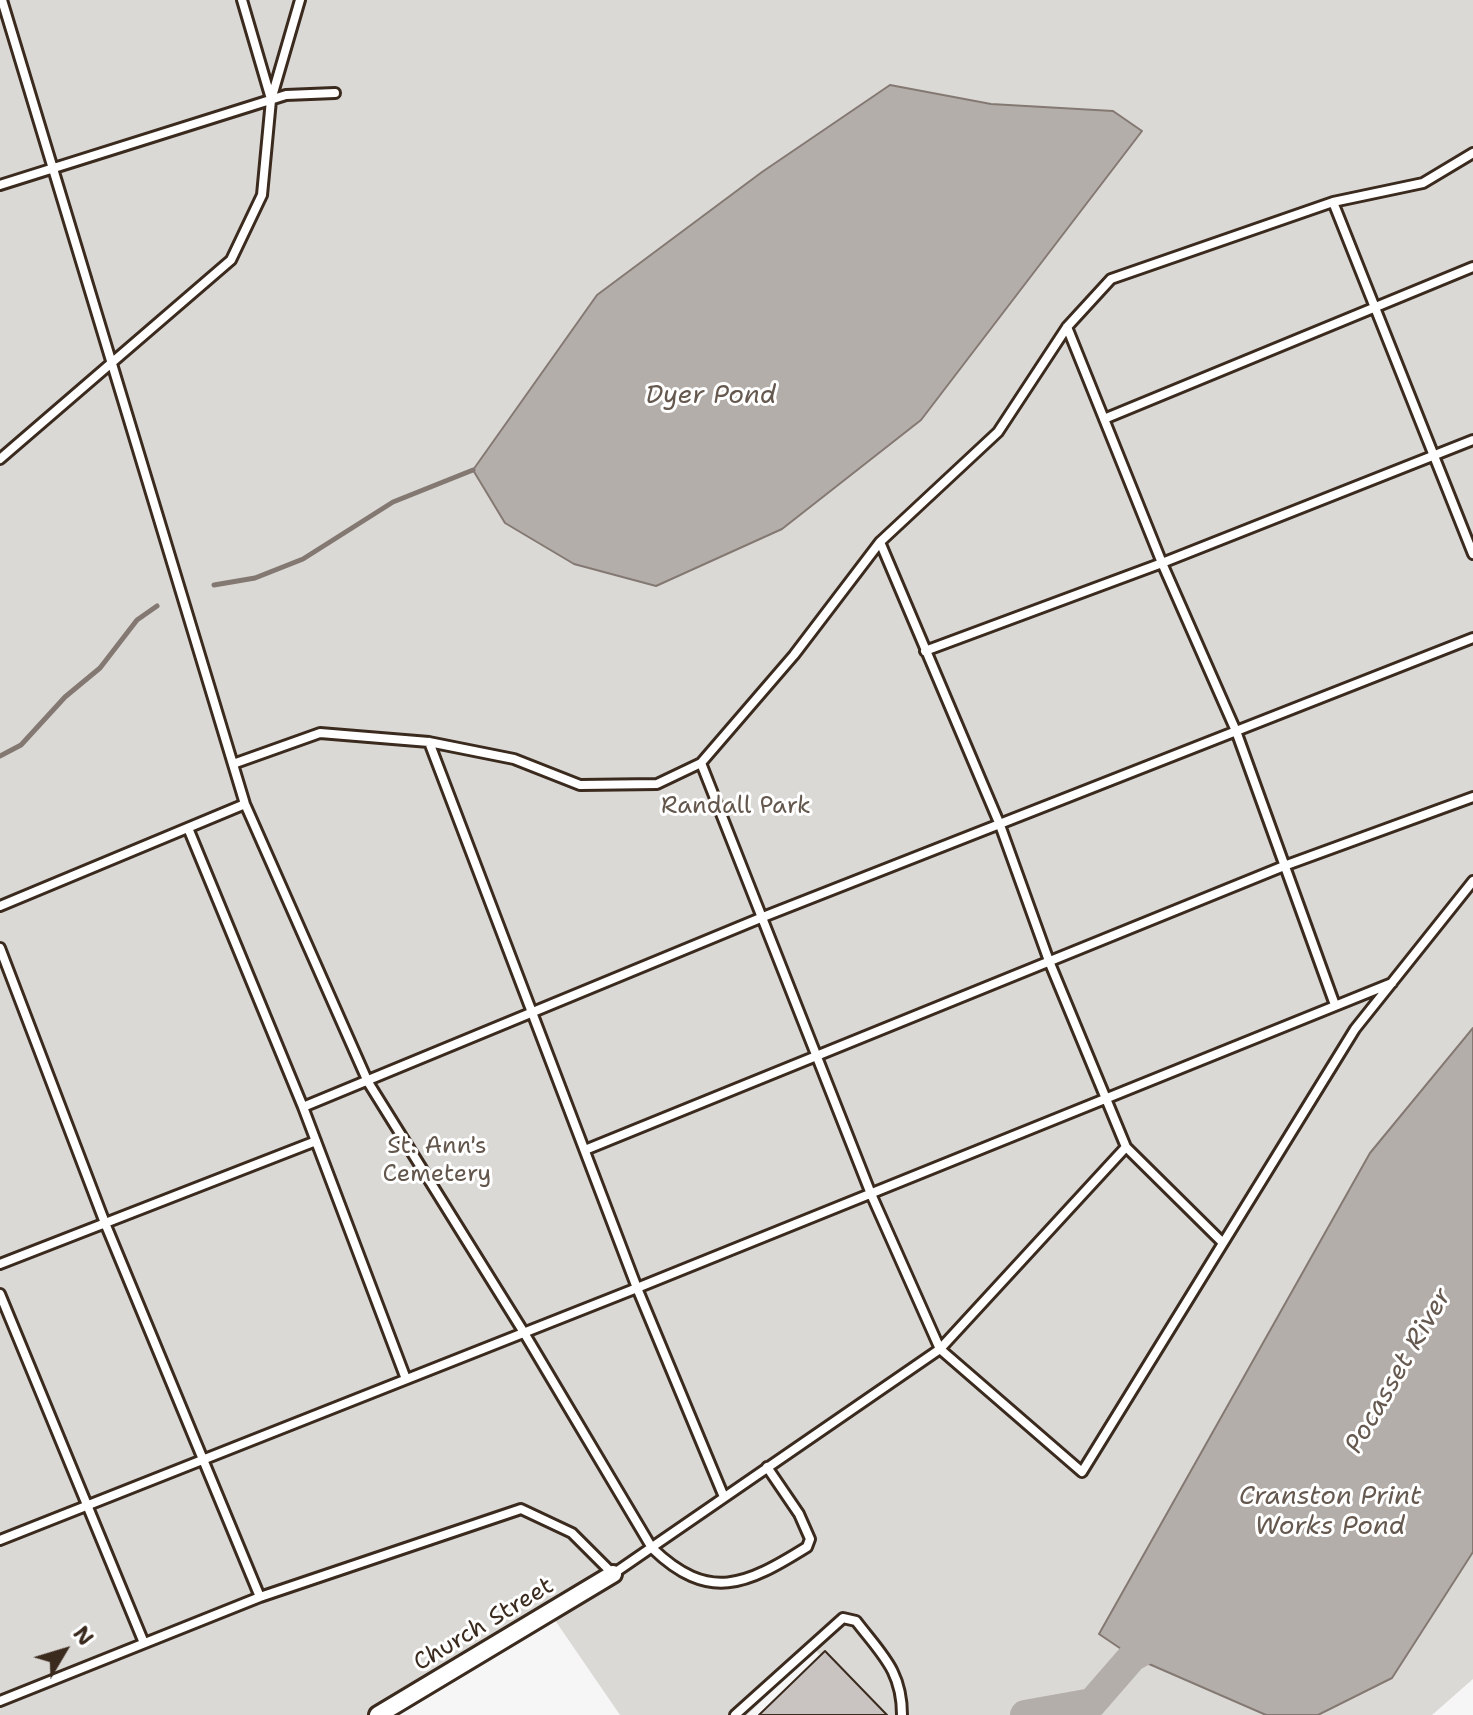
<!DOCTYPE html>
<style>
body{margin:0}
#map{position:relative;width:1473px;height:1715px;overflow:hidden;background:#f7f6f6;font-family:"Shantell Sans",sans-serif}
canvas{display:block}
.north{position:absolute;left:24px;top:1611px;width:80px;height:80px;-webkit-text-stroke:6px #fff;paint-order:stroke;rotate:52deg;font-size:22px;font-weight:700;line-height:32px;text-align:center;color:#3b2a1e}
.north::after{content:'';display:block;margin:auto;width:28px;height:36px;background:#3b2a1e;clip-path:polygon(50% 0,100% 100%,50% 72%,0 100%)}
</style>
<div id="map">
<canvas width="1473" height="1715"></canvas>
<div class="north">N</div>
</div>
<script>
const c = document.querySelector('canvas').getContext('2d');
c.lineJoin = 'round';
function fill(path, color) {
  c.fillStyle = color;
  c.fill(path, 'evenodd');
}
function strokePath(path, color, width, dash) {
  c.strokeStyle = color;
  c.lineWidth = width;
  c.lineCap = dash ? 'butt' : 'round';
  c.setLineDash(dash || []);
  c.stroke(path);
}
function write(font, color, halo, rows, align = 'center') {
  c.font = font + ' "Shantell Sans",sans-serif';
  c.lineWidth = 6;
  c.setLineDash([]);
  c.textBaseline = 'middle';
  c.strokeStyle = halo;
  c.fillStyle = color;
  for (const [text, x, y, turn = 0] of rows) {
    c.save();
    c.translate(x, y);
    c.rotate((+turn || 0) * Math.PI / 180);
    c.textAlign = isNaN(turn) ? turn : align;
    if (halo) c.strokeText(text, 0, 0);
    c.fillText(text, 0, 0);
    c.restore();
  }
}
fill(new Path2D(`
 M0,0H1473V1679L1432,1715H884L815,1650L747,1715H620L550,1613L376,1715H0Z`), '#dbd9d6');
const water = new Path2D(`
 M890,85L991,104L1113,111L1142,131L921,420L782,529L656,586L574,564L505,523L473,470L597,295L762,172Z
 M1473,1028V1552L1392,1678L1318,1715H1266L1133,1657L1099,1634L1370,1153Z`);
fill(water, '#b4aeaa');
strokePath(water, '#847972', 2);
strokePath(new Path2D(`
 M214,585L255,578L303,559L393,502L473,470
 M0,756L21,745L65,697L100,668L137,620L157,606`), '#847972', 5);
strokePath(new Path2D(`
 M1025,1715L1092,1703L1132,1657L1167,1637`), '#b4aeaa', 30);
const building = new Path2D(`
 M825,1651L887,1715H759Z`);
fill(building, '#c9c3c1');
strokePath(building, '#3b2a1e', 2);
const lane = new Path2D(`
 M2,0L245,804L368,1082L523,1331L652,1548C709,1603 746,1585 807,1547L810,1539L799,1514L767,1467
 M242,0L271,99
 M0,185L286,95L335,93
 M1333,202L1473,554
 M1067,327L1162,563L1236,731L1335,1005
 M1104,419L1473,267
 M0,459L231,260L262,195L271,100L300,0
 M925,651L1162,563L1473,440
 M429,742L637,1288L724,1497
 M701,763L871,1194L940,1349L1082,1472L1355,1029L1473,881
 M233,764L320,733L429,742L514,759L580,785L657,784L701,763L794,655L880,542
 M188,828L303,1107L406,1379
 M0,906L245,804
 M0,948L105,1223L260,1597
 M303,1107L763,917L1473,638
 M585,1150L1284,866L1473,797
 M1223,1243L1126,1147L1049,961L1000,825L880,542L998,432L1067,327L1111,279L1333,202L1423,183L1473,153
 M0,1264L316,1141
 M0,1294L144,1643
 M0,1540L637,1288L1392,983
 M0,1701L260,1597L521,1509L572,1533L613,1574L940,1349L1126,1147
 M735,1715L843,1618L856,1621C882,1655 902,1671 902,1715`);
const street = new Path2D(`
 M378,1715L613,1574`);
strokePath(lane, '#3b2a1e', 14);
strokePath(street, '#3b2a1e', 22);
strokePath(lane, '#fff', 8);
strokePath(street, '#fff', 16);
write('24px', '#63564c', '#fff', [
 ["Randall Park",736,807],
 ["St. Ann's",437,1147],
 ["Cemetery",437,1175]
]);
write('24px', '#3b2a1e', '#fff', [
 ["Church Street",484,1625,-31]
]);
write('italic 26px', '#65584f', '#fff', [
 ["Dyer Pond",711,396],
 ["Pocasset River",1399,1371,-60],
 ["Cranston Print",1330,1497],
 ["Works Pond",1330,1527]
]);
</script>
